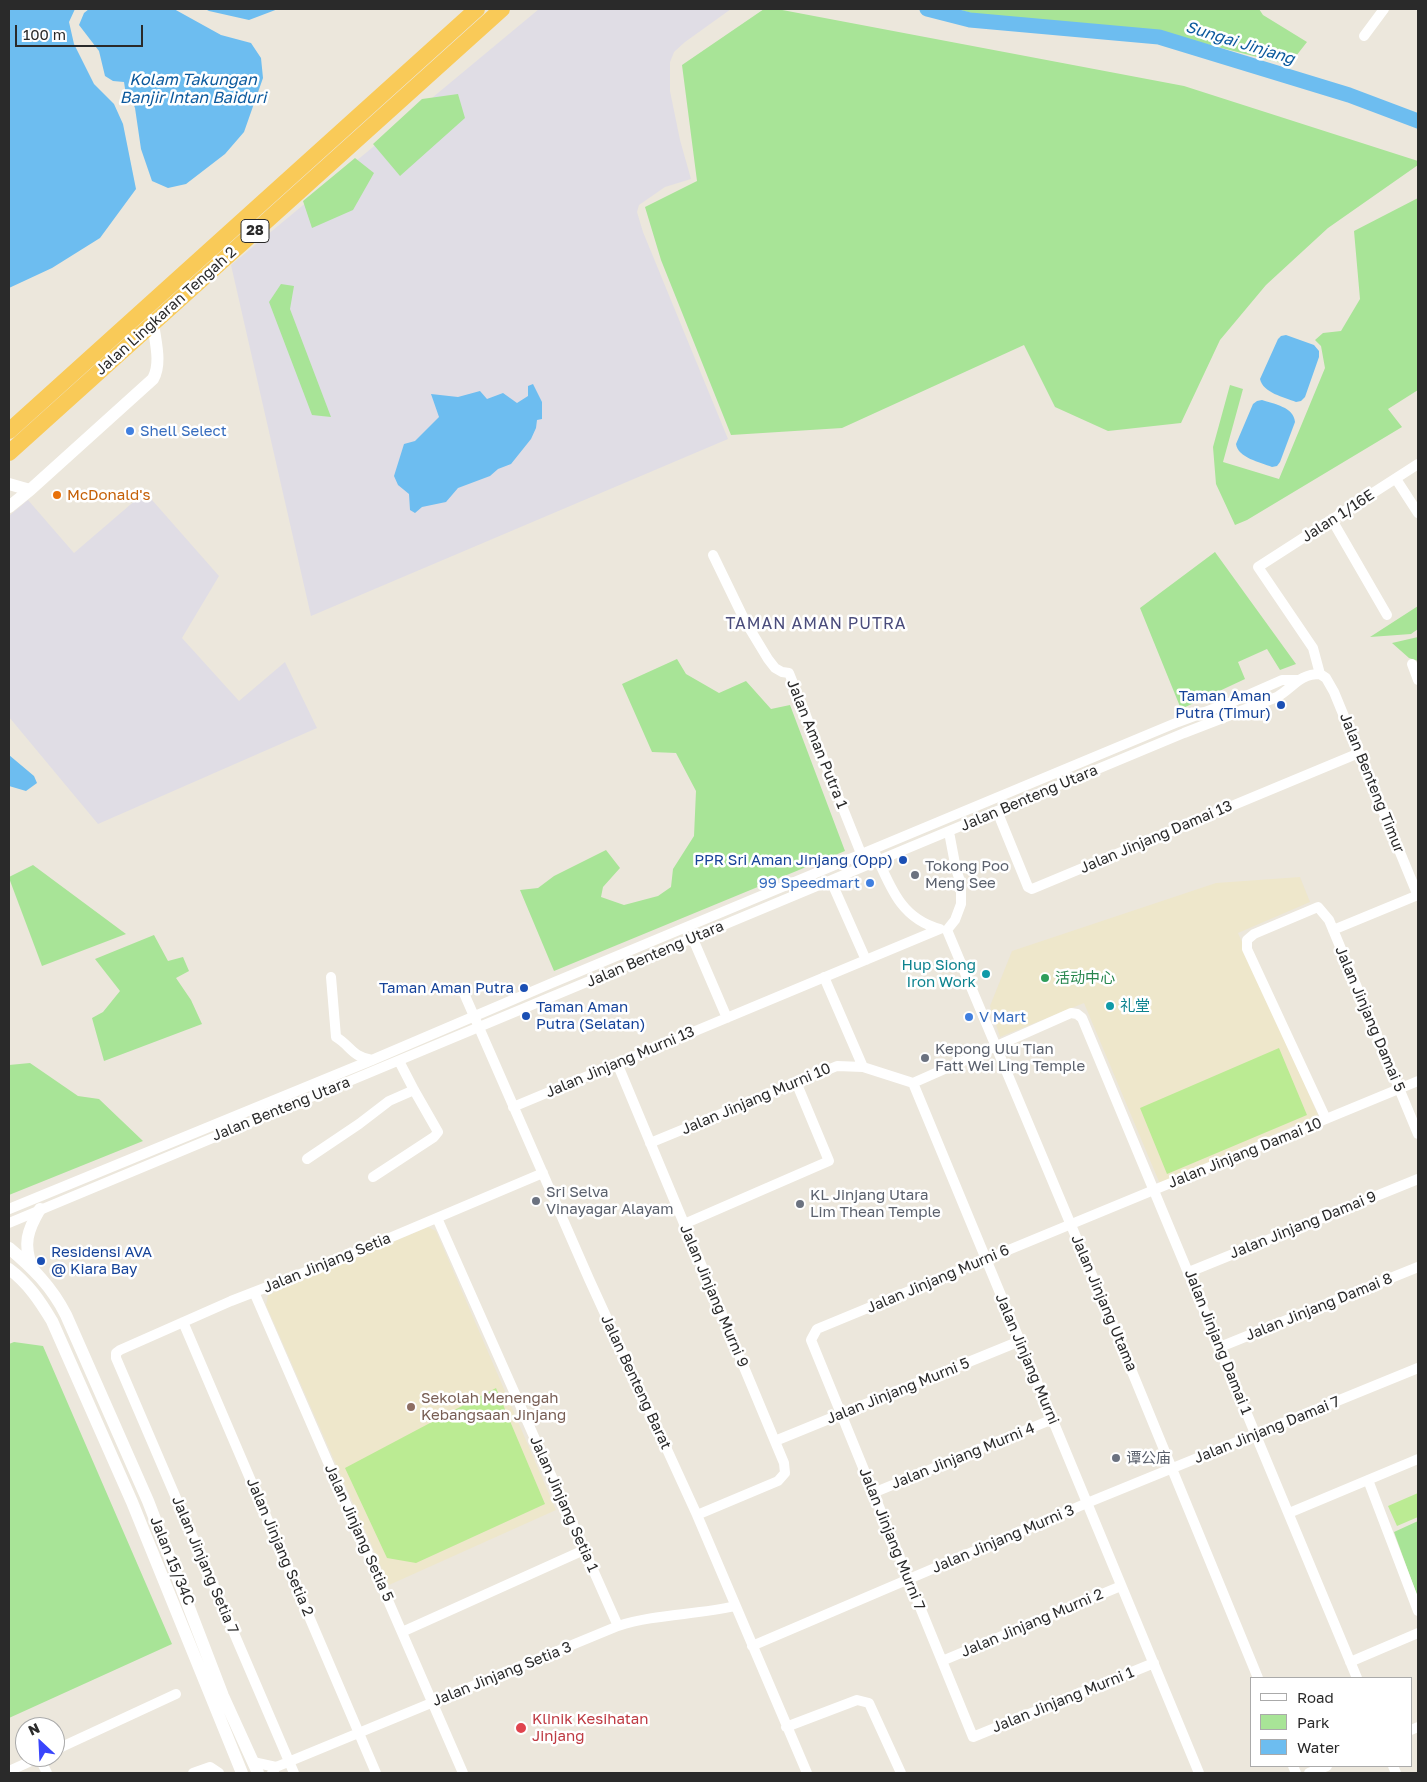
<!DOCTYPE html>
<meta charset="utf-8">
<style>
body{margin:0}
#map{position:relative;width:1427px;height:1782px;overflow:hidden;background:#ece7dc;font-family:"Golos Text",sans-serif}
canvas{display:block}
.frame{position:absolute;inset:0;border:10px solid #2a2a2a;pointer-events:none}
.legend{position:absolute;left:1250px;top:1677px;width:162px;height:90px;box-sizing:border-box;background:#fff;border:1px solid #aaa;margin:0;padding:6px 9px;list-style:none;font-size:15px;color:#2a2a2a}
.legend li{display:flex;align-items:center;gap:10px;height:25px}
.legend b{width:25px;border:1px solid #aaa}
.north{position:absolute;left:15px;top:1717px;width:50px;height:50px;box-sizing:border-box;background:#fff;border:1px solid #aaa;border-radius:50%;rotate:335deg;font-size:14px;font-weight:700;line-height:20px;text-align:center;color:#2a2a2a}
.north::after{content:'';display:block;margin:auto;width:18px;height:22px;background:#3945fc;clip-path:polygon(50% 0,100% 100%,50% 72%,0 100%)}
.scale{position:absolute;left:15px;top:25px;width:128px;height:22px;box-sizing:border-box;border:2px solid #2a2a2a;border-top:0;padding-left:6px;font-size:15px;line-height:18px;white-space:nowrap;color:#2a2a2a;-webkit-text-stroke:4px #fff;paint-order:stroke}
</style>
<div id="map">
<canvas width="1427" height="1782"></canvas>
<div class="frame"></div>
<ul class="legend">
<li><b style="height:6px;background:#fff"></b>Road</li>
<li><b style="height:14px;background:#a8e497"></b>Park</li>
<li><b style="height:14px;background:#6dbdf0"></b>Water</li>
</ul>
<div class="north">N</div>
<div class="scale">100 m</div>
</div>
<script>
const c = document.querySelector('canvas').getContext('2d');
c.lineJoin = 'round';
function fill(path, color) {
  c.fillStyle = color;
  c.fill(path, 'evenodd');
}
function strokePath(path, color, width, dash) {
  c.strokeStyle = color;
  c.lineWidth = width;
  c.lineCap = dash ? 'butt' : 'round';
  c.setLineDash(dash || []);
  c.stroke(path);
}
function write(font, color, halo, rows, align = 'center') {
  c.font = font + ' "Golos Text","Noto Sans SC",sans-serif';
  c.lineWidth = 5;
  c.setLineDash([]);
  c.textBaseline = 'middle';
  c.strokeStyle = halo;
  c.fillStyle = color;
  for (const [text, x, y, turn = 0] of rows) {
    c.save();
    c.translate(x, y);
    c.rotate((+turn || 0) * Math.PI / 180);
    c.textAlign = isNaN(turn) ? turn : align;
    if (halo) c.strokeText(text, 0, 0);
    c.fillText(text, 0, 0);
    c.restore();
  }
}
fill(new Path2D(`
 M539,9H731L685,42L674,52L670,62V91L680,140L691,179L665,187L639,205L637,212L643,232L728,439L311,616L231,265Z
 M145,492L219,576L182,638L239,701L285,662L317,728L98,824L9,717V516L28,500L74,553Z`), '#e0dde5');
fill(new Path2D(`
 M1300,877L1310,902L1238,933L1318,1115L1160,1184L1084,1003L1000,1037L990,1006L1012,951L1216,883Z
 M428,1227L436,1231L556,1510L389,1585L266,1305L268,1295Z`), '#eee7cb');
fill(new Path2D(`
 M764,9H777L1184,86L1418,161V165L1328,228L1266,285L1220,340L1181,423L1108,431L1055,407L1024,345L842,428L731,435L661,260L645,207L697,181L682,65Z
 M956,9H1259L1263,15L1307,42L1289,65L1170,35L1048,22L998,20Z
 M458,94L465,118L400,176L373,144L422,99Z
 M355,158L374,173L353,210L312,228L303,201Z
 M1418,198V390L1388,409L1402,427L1247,520L1235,525L1216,484L1213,447L1230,385L1243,389L1223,462L1279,479L1325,368L1321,346L1315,340L1323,333L1341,331L1360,299L1354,231Z
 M281,284L294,286L290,309L331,417L312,415L269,302Z
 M1215,552L1296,664L1280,670L1267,649L1238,662L1245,679L1181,709L1140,608Z
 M1418,606V629L1411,634L1370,637Z
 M1418,637V661L1409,658L1392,643Z
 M677,659L686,674L719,693L746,681L771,709L790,705L845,851L554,971L520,890L538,888L554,876L606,850L620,868L603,887L601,897L624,905L658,896L671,887L673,869L694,836L696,791L676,753L652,752L622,684Z
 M33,865L126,934L42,966L9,878V877Z
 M154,935L168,961L183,957L189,971L176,978L191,1000L202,1024L104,1061L92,1018L103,1012L120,991L95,959Z
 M30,1063L78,1096L99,1099L143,1141L9,1195V1065Z
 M14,1342L43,1346L172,1644L9,1718V1344Z
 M1418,1521V1598L1394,1532Z`), '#a8e497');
fill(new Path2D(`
 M1279,1048L1307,1115L1167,1174L1140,1108Z
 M496,1388L545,1504L416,1563L387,1558L345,1468Z
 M1418,1493V1517L1397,1526L1388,1506Z`), '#bbeb93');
fill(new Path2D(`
 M9,9H75L69,22L74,44L94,84L114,104L123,124L136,189L100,238L52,268L9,288Z
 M89,9H174L221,35L251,43L261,58L263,78L244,132L225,154L186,184L168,188L152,181L141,149L135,108L131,98L126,95L124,82L113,81L105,76L99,51L79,25L84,13Z
 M205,9H278L249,20L209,11Z
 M1286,335L1314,345L1319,351V357L1305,397L1301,401L1296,402C1284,397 1263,393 1260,379L1278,339L1281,336Z
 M533,384L542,402V419L537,420L536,428L531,439L511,464L498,469L490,476L458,488L446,502L422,507L415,513L410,510L409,494L398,485L394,476L404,444L415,441L439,417L431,394L458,397L480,391L487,399L503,393L517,403L528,396V386Z
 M1262,400C1274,404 1294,407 1295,422L1280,462L1277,466L1272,467C1260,462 1238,458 1236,444L1253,404L1257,401Z
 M9,755L34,776L37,783L26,791L9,786Z`), '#6dbdf0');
strokePath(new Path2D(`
 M927,9L970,20L1159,37L1349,95L1418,121`), '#6dbdf0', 15);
strokePath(new Path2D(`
 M1364,36L1384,9
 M1396,479L1418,513
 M1332,520L1387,615
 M713,555L745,621L768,659L775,668L782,672L789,673L864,861
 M1412,664L1418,680
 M1320,674L1313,648L1258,567L1418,464
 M1320,674L1326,678L1334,692L1418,896
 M997,811L1028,887L1032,889L1359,753
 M876,855C891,889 902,919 940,929
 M831,881L866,960
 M947,930L1105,1306L1258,1678
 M947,930L955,920L961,904V884L956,869L949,832
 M1333,930L1418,895
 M693,939L727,1018
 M331,977L336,1037C351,1046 351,1056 372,1060
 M824,977L863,1067L913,1083L1199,1773
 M463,991L589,1279L697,1515L807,1773
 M617,1063L784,1463L785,1473L778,1481L697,1515
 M913,1083L1071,1013L1077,1014L1082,1018L1357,1678
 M513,1107L940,929
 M1326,1119L1247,949V940L1254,934L1318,907L1329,920L1418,1134
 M650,1143L837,1066L863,1067
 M307,1159L359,1124L389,1101L414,1090
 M373,1177L434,1137L438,1132L414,1090L399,1061
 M9,1209L372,1060L552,983L1178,722L1232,702L1282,680H1298
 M437,1218L618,1626
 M9,1223L1184,733L1277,697C1294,687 1299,674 1320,674
 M684,1224L829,1161L796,1082
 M1189,1272L1418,1179
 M254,1292L463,1773
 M183,1322L376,1773
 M1220,1347L1418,1267
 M775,1441L1020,1341
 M1368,1480L1418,1611
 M873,1493L1053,1419
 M1289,1513L1418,1459
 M402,1632L584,1550
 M752,1646L1087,1503L1418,1368
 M942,1661L1121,1586
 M1350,1662L1418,1633
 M1154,1663L973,1737L811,1340L817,1329L1418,1081
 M786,1727L857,1700L869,1703L901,1773
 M1411,1730L1418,1727
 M55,1750L176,1694
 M39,1757L47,1773
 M253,1762L276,1767L272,1773
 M1293,1766L1296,1773
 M1393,1766L1396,1773
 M276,1767L618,1626C655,1614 697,1615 735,1606
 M9,1771L40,1757
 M193,1773L210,1767L219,1773
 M294,1773L116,1358V1353L120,1350L231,1301L342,1258L543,1173
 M1309,1773L1327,1766`), '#fff', 10);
strokePath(new Path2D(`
 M9,484L30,490L153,379C162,363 155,341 153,323
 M9,507L30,490
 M9,1248C32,1267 52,1287 66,1315L148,1501L223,1696L258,1773
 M32,1268C23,1244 27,1231 40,1209
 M9,1269C28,1283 40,1301 52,1321L132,1502L242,1773`), '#fff', 12);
strokePath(new Path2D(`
 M9,431L477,9
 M9,453L502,9`), '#f9ca58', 16);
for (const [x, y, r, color] of [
 [130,431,5,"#3f7fe0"],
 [57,495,5,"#e8710a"],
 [1281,705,5,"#1a4fb4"],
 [903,860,5,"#1a4fb4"],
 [915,875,5,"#6b7280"],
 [870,883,5,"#3f7fe0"],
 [986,974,5,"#0f9aa8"],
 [1045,978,5,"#2e9e5b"],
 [524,988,5,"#1a4fb4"],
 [1110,1006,5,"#0f9aa8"],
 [526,1016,5,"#1a4fb4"],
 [969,1017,5,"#3f7fe0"],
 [925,1058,5,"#6b7280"],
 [536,1201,5,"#6b7280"],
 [800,1204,5,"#6b7280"],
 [41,1261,5,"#1a4fb4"],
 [411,1407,5,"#8d6e63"],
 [1116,1458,5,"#6b7280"],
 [521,1728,6,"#e0444e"]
]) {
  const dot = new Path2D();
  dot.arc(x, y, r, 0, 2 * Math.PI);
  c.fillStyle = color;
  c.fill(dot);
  strokePath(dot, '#fff', 2);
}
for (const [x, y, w] of [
 [255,231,28]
]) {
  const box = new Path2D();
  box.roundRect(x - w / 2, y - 11.5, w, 23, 4);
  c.fillStyle = '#fff';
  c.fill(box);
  strokePath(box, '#2a2a2a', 1);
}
write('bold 14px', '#2a2a2a', null, [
 ["28",255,231]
]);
write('15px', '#2a2a2a', '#fff', [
 ["Jalan Lingkaran Tengah 2",166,311,-42],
 ["Jalan 1/16E",1338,516,-33],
 ["Jalan Aman Putra 1",817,744,68],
 ["Jalan Benteng Timur",1372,783,68],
 ["Jalan Benteng Utara",1029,798,-23],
 ["Jalan Jinjang Damai 13",1156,837,-23],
 ["Jalan Benteng Utara",655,954,-23],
 ["Jalan Jinjang Damai 5",1370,1019,67],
 ["Jalan Jinjang Murni 13",620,1062,-23],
 ["Jalan Jinjang Murni 10",756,1099,-23],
 ["Jalan Benteng Utara",281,1109,-22],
 ["Jalan Jinjang Damai 10",1245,1153,-22],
 ["Jalan Jinjang Damai 9",1303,1225,-22],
 ["Jalan Jinjang Setia",327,1263,-22],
 ["Jalan Jinjang Murni 6",938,1279,-23],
 ["Jalan Jinjang Murni 9",714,1296,67],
 ["Jalan Jinjang Utama",1104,1303,67],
 ["Jalan Jinjang Damai 8",1319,1307,-22],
 ["Jalan Jinjang Damai 1",1218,1342,68],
 ["Jalan Jinjang Murni",1027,1359,67],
 ["Jalan Benteng Barat",636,1382,65],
 ["Jalan Jinjang Murni 5",898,1391,-22],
 ["Jalan Jinjang Damai 7",1267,1430,-22],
 ["Jalan Jinjang Murni 4",963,1456,-22],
 ["Jalan Jinjang Setia 1",564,1504,66],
 ["Jalan Jinjang Setia 5",359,1533,66],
 ["Jalan Jinjang Murni 7",892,1539,68],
 ["Jalan Jinjang Murni 3",1003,1539,-23],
 ["Jalan Jinjang Setia 2",280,1547,67],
 ["Jalan 15/34C",172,1561,68],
 ["Jalan Jinjang Setia 7",205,1565,67],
 ["Jalan Jinjang Murni 2",1032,1623,-23],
 ["Jalan Jinjang Setia 3",502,1674,-22],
 ["Jalan Jinjang Murni 1",1063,1700,-22]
]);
write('15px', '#366cbe', '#fff', [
 ["Shell Select",140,431],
 ["99 Speedmart",860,883,"right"],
 ["V Mart",979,1017]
], 'left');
write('15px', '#c56008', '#fff', [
 ["McDonald's",67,495]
], 'left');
write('15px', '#164399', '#fff', [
 ["Taman Aman",1271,696],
 ["Putra (Timur)",1271,713],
 ["PPR Sri Aman Jinjang (Opp)",893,860],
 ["Taman Aman Putra",514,988],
 ["Taman Aman",536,1007,"left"],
 ["Putra (Selatan)",536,1024,"left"],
 ["Residensi AVA",51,1252,"left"],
 ["@ Kiara Bay",51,1269,"left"]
], 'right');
write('15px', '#5b616d', '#fff', [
 ["Tokong Poo",925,866],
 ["Meng See",925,883],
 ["Kepong Ulu Tian",935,1049],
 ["Fatt Wei Ling Temple",935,1066],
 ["Sri Selva",546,1192],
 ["Vinayagar Alayam",546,1209],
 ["KL Jinjang Utara",810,1195],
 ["Lim Thean Temple",810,1212],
 ["谭公庙",1126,1458]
], 'left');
write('15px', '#0d838f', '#fff', [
 ["Hup Siong",976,965],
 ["Iron Work",976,982],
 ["礼堂",1120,1006,"left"]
], 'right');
write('15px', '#27864d', '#fff', [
 ["活动中心",1055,978]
], 'left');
write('15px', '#785e54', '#fff', [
 ["Sekolah Menengah",421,1398],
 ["Kebangsaan Jinjang",421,1415]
], 'left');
write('15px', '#be3a42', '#fff', [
 ["Klinik Kesihatan",532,1719],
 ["Jinjang",532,1736]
], 'left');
write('italic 16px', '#0b599d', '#fff', [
 ["Sungai Jinjang",1240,43,17],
 ["Kolam Takungan",193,80],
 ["Banjir Intan Baiduri",193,98]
]);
c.letterSpacing = '1px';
write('16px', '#4a4c7b', '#fff', [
 ["TAMAN AMAN PUTRA",816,624]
]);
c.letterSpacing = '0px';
</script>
